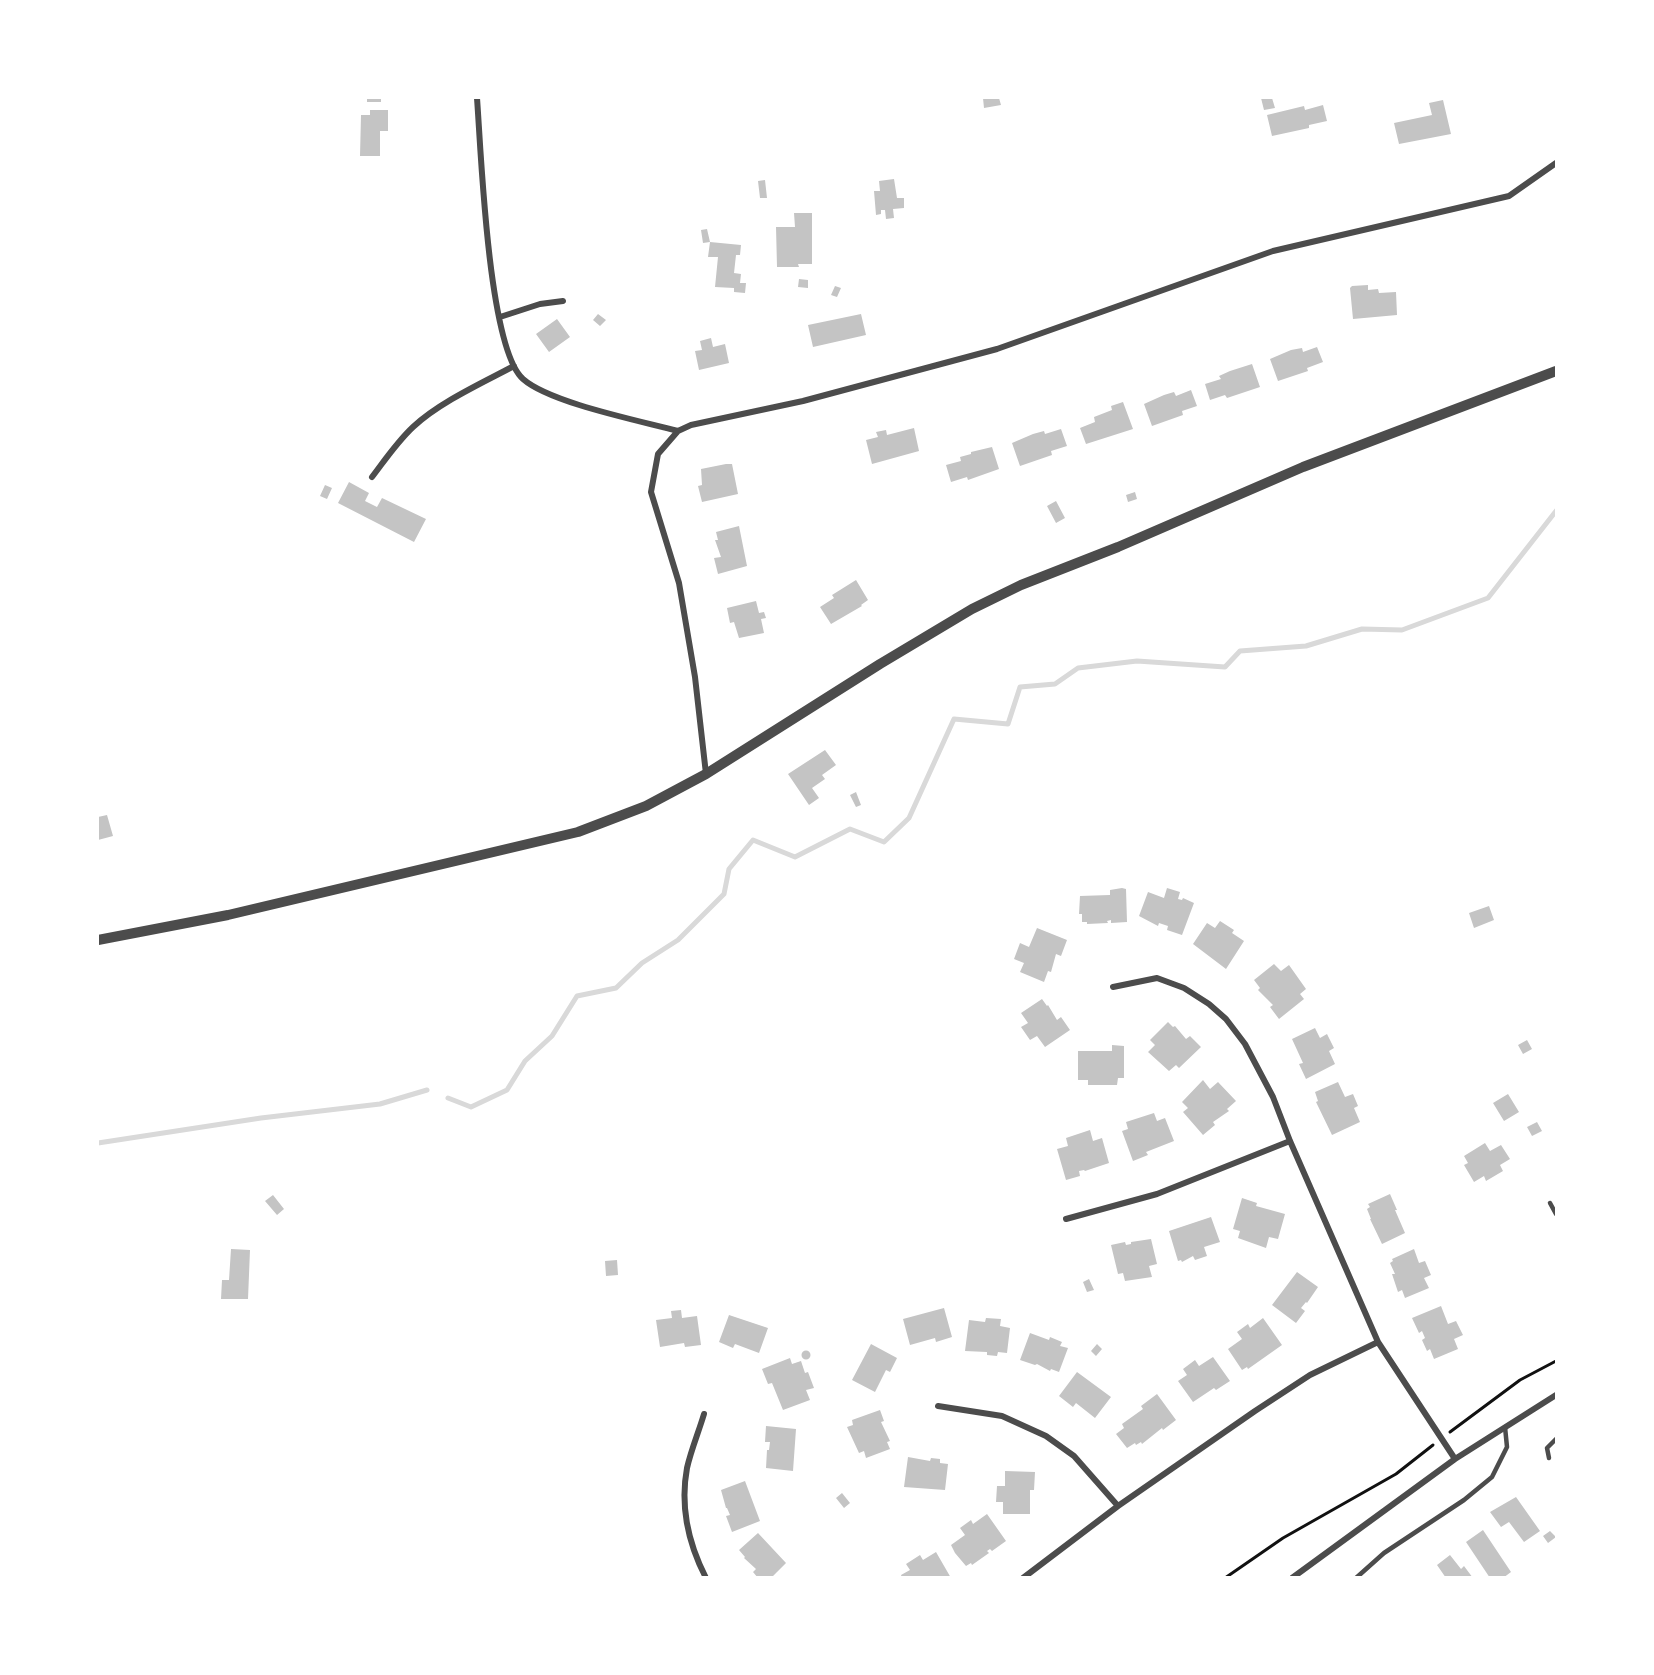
<!DOCTYPE html>
<style>
body{margin:0}
#map{position:relative;width:1654px;height:1675px;overflow:hidden;background:#fff;font-family:"PT Sans Narrow",sans-serif}
canvas{display:block}
.frame{position:absolute;inset:0;border:99px solid #fff;pointer-events:none}
</style>
<div id="map">
<canvas width="1654" height="1675"></canvas>
<div class="frame"></div>
</div>
<script>
const c = document.querySelector('canvas').getContext('2d');
c.lineJoin = 'round';
function strokePath(path, color, width, dash) {
  c.strokeStyle = color;
  c.lineWidth = width;
  c.lineCap = dash ? 'butt' : 'round';
  c.setLineDash(dash || []);
  c.stroke(path);
}
function fill(path, color) {
  c.fillStyle = color;
  c.fill(path, 'evenodd');
}
strokePath(new Path2D(`
 M448,1098L471,1107L507,1090L525,1061L552,1036L577,996L616,988L642,963L678,940L724,894L729,869L753,840L795,857L850,829L884,842L909,818L954,719L1008,724L1020,687L1055,684L1078,668L1137,661L1225,667L1240,651L1306,646L1362,629L1402,630L1488,598L1556,511
 M98,1143L261,1118L380,1104L427,1090`), '#d9d9d9', 5);
fill(new Path2D(`
 M367,98H381V102H367Z
 M983,98H999L1001,105L984,108Z
 M1261,98H1272L1275,108L1264,110Z
 M1443,100L1451,134L1399,144L1394,123L1432,115L1429,103Z
 M1323,105L1327,121L1309,125V128L1272,136L1267,115L1304,106L1305,110Z
 M370,110H388V131H380V156H360L361,115H370Z
 M894,179L897,198H904V208L893,209L894,218L886,219L885,210H881V214L876,215L874,191H880L879,181Z
 M765,180L767,198H760L758,181Z
 M794,213H812V264H798L799,267H777L776,227H795Z
 M707,229L710,242L703,243L701,230Z
 M710,242L741,245L740,255H736L734,273L741,274L740,283H746L745,293L734,292V288L715,287L718,257H708Z
 M799,279L808,280V288L798,287Z
 M1368,285V290L1378,289L1379,293L1396,292L1397,315L1353,319L1350,288L1352,286Z
 M835,286L841,288L837,297L831,295Z
 M598,314L606,320L600,326L593,320Z
 M861,314L866,335L813,347L808,325Z
 M557,319L570,337L549,352L536,334Z
 M711,338L713,347L725,344L729,363L699,370L695,351L702,350L700,341Z
 M1317,347L1323,362L1307,368L1308,371L1278,381L1270,359L1291,350L1302,348L1303,352Z
 M1252,364L1260,387L1227,398L1225,395L1210,400L1205,384L1221,379L1219,376L1230,371Z
 M1191,390L1197,406L1182,411L1183,415L1152,426L1144,404L1164,395L1174,392L1176,396Z
 M1123,402L1133,429L1086,444L1080,428L1095,422L1094,417L1112,410L1111,406Z
 M914,428L919,451L872,464L866,440L878,437L876,432L886,430L887,435Z
 M1061,429L1067,446L1051,451L1052,455L1020,466L1012,443L1033,434L1044,431L1045,434Z
 M992,447L999,469L968,480L967,477L951,482L946,465L961,461L960,457L971,454V452Z
 M726,464H732L738,494L702,502L698,486L702,485L701,469Z
 M349,482L369,493L365,501L377,507L382,498L426,519L414,542L338,503Z
 M325,485L332,488L327,499L320,496Z
 M1135,492L1137,499L1128,502L1126,495Z
 M1056,501L1065,518L1056,523L1047,506Z
 M739,526L747,566L718,574L714,558L721,557L715,540H718L716,532Z
 M856,580L868,600L861,605L862,606L831,624L820,607L834,598L832,595Z
 M756,601L759,613L764,612L766,618L761,619L764,633L739,638L734,622L730,623L727,608Z
 M825,750L836,765L822,775L825,779L812,788L819,798L809,805L788,774Z
 M856,792L861,805L856,807L850,795Z
 M107,815L113,836L98,840V817Z
 M1122,888L1126,889L1127,922L1111,923V920L1107,921L1108,923L1087,924V922H1082V914H1079L1080,896L1110,895V890Z
 M1167,888L1180,892L1178,899L1182,900L1183,898L1194,903L1182,935L1167,930L1168,926L1159,923L1158,926L1139,916L1148,892L1164,898Z
 M1489,906L1494,920L1474,928L1469,913Z
 M1220,921L1234,930L1232,933L1244,941L1226,969L1193,944L1207,923L1215,928Z
 M1037,928L1067,940L1061,956L1056,954L1051,972L1048,971L1044,982L1020,972L1024,963L1014,959L1020,943L1029,947Z
 M1274,964L1281,971L1289,965L1306,989L1300,994L1304,999L1279,1019L1270,1007L1273,1005L1258,990L1260,988L1254,980Z
 M1042,999L1047,1006L1048,1005L1057,1020L1061,1017L1070,1030L1045,1047L1037,1036L1030,1040L1021,1027L1028,1023L1021,1013Z
 M1168,1022L1173,1027L1175,1026L1186,1039L1190,1036L1201,1047L1179,1068L1176,1065L1169,1071L1148,1052L1155,1045L1150,1040Z
 M1315,1028L1320,1038L1327,1034L1334,1048L1329,1051L1335,1064L1306,1079L1299,1064L1303,1063L1292,1039Z
 M1527,1040L1532,1049L1523,1054L1518,1045Z
 M1112,1045L1124,1046V1078H1118L1117,1085H1088V1080H1078V1051H1112Z
 M1203,1080L1210,1089L1218,1082L1236,1101L1227,1109L1229,1111L1213,1122L1215,1125L1203,1135L1183,1112L1188,1108L1182,1102Z
 M1338,1082L1345,1097L1353,1094L1358,1106L1354,1108L1360,1122L1332,1135L1316,1102L1318,1101L1315,1092Z
 M1508,1094L1519,1112L1504,1121L1493,1103Z
 M1154,1113L1157,1121L1165,1118L1174,1141L1146,1152L1148,1155L1133,1161L1122,1131L1128,1129L1126,1122Z
 M1537,1122L1542,1131L1532,1136L1527,1127Z
 M1090,1130L1093,1141L1102,1138L1109,1163L1085,1171L1084,1170L1079,1171L1080,1176L1066,1180L1057,1149L1068,1146L1066,1138Z
 M1485,1143L1490,1151L1501,1145L1510,1159L1500,1165L1503,1171L1486,1181L1484,1176L1474,1182L1464,1165L1468,1163L1464,1156Z
 M1390,1194L1397,1210H1395L1405,1233L1382,1244L1370,1219H1371L1367,1209L1370,1207L1368,1204Z
 M273,1195L284,1209L277,1215L265,1201Z
 M1242,1198L1257,1203L1256,1206L1285,1214L1278,1239L1269,1237L1266,1248L1238,1238L1240,1231L1233,1229Z
 M1211,1217L1220,1242L1204,1247L1207,1256L1195,1260L1193,1256L1182,1262L1181,1260L1178,1261L1169,1231Z
 M1151,1239L1157,1264L1149,1266L1152,1277L1125,1281L1123,1273L1118,1274L1111,1245L1125,1242L1126,1245L1131,1244V1242Z
 M231,1249L250,1250L248,1299H221L222,1280H229Z
 M1414,1249L1419,1263L1425,1261L1431,1275L1424,1278L1429,1288L1405,1298L1402,1290L1398,1292L1392,1274H1395L1390,1263L1393,1261L1392,1259Z
 M617,1260L618,1275L606,1276L605,1261Z
 M1297,1272L1318,1287L1307,1303L1306,1302L1301,1308L1305,1311L1296,1323L1272,1305Z
 M1089,1279L1094,1290L1087,1292L1083,1282Z
 M1441,1306L1448,1324L1456,1321L1463,1335L1454,1339L1458,1349L1434,1359L1430,1349L1427,1351L1422,1340L1425,1338L1422,1331L1419,1333L1412,1318Z
 M944,1308L952,1337L936,1342L935,1338L910,1345L903,1319Z
 M681,1310L682,1318L697,1316L701,1345L685,1347L684,1343L660,1347L656,1320L672,1318L671,1311Z
 M729,1315L768,1328L759,1353L735,1344L733,1348L719,1342Z
 M986,1318L1001,1319L1000,1326L1010,1328L1007,1353L998,1352L997,1356L987,1355V1352L965,1351L969,1320L985,1322Z
 M1263,1318L1282,1345L1248,1369L1247,1367L1242,1370L1228,1349L1242,1339L1237,1332L1248,1324L1250,1328Z
 M1030,1333L1049,1340L1050,1337L1062,1342L1060,1346L1068,1348L1059,1372L1051,1369L1050,1371L1037,1364L1035,1365L1020,1360Z
 M871,1344L897,1358L890,1372L886,1370L875,1392L852,1380Z
 M1097,1344L1102,1349L1096,1356L1091,1351Z
 M801.5 1355a4.5 4.5 0 1 1 9 0a4.5 4.5 0 1 1-9 0Z
 M1213,1357L1230,1381L1216,1390L1214,1388L1193,1402L1178,1381L1187,1375L1183,1369L1195,1360L1199,1366Z
 M790,1358L792,1364L801,1361L805,1373L808,1372L814,1388L806,1390L810,1400L783,1410L772,1383L768,1384L762,1369Z
 M1077,1372L1111,1397L1095,1418L1076,1403L1073,1407L1059,1396Z
 M1157,1394L1176,1420L1163,1430L1162,1428L1142,1444L1141,1442L1136,1445L1135,1443L1127,1448L1116,1434L1124,1428L1122,1424L1143,1409L1141,1406Z
 M880,1410L884,1421L881,1422L890,1441L887,1442L890,1449L866,1458L864,1451L859,1453L847,1427L853,1425L852,1420Z
 M766,1426L796,1429L793,1471L766,1468L767,1450H769L770,1442H765Z
 M908,1457L930,1461L931,1458L940,1459V1463L948,1464L945,1490L904,1487Z
 M1005,1471L1035,1472L1034,1490H1030V1514H1003V1502H996L997,1486H1005Z
 M745,1481L760,1521L732,1532L726,1516L730,1515L727,1508H726L721,1490Z
 M842,1493L850,1503L844,1508L836,1498Z
 M1516,1497L1540,1531L1524,1542L1509,1522L1501,1527L1490,1512Z
 M987,1514L1006,1541L992,1551L990,1549L987,1551L989,1553L972,1565L971,1563L966,1566L955,1553L951,1545L965,1535L960,1528L971,1520L973,1524Z
 M1483,1530L1511,1572L1503,1578H1490L1466,1542Z
 M1550,1531L1556,1537L1548,1543L1543,1536Z
 M758,1533L786,1563L771,1578H758L753,1572L756,1569L744,1558L745,1557L739,1550Z
 M936,1552L951,1578H902L901,1575L910,1570L906,1564L920,1555L923,1560Z
 M1450,1555L1461,1569L1464,1566L1473,1578H1446L1437,1565Z`), '#c4c4c4');
strokePath(new Path2D(`
 M1450,1432L1520,1380L1556,1361
 M1225,1578L1283,1538L1396,1474L1433,1445`), '#111', 3);
strokePath(new Path2D(`
 M1550,1203L1556,1214
 M1549,1458L1547,1448L1556,1439
 M1356,1578L1384,1553L1464,1500L1492,1477L1507,1447L1505,1427`), '#4c4c4c', 4.5);
strokePath(new Path2D(`
 M477,98C481,150 488,348 523,379C550,403 641,421 678,431
 M500,317L540,304L563,301
 M372,477C385,460 397,442 413,427C440,402 482,383 514,366
 M706,774L695,677L679,583L651,492L658,454L678,431L691,425L803,401L997,349L1273,251L1509,196L1556,163
 M1113,987L1157,978L1184,988L1209,1004L1226,1019L1245,1044L1273,1097L1290,1141L1378,1342L1455,1459
 M1066,1219L1157,1194L1290,1141
 M938,1406L1002,1416L1046,1436L1074,1456L1118,1506
 M704,1414C699,1431 691,1450 687,1468C680,1506 688,1543 706,1578
 M1023,1578L1118,1506L1255,1411L1310,1375L1378,1342
 M1292,1578L1455,1459L1556,1395`), '#4c4c4c', 6);
strokePath(new Path2D(`
 M98,940L228,915L578,832L646,806L706,774L880,664L972,609L1021,585L1118,547L1303,467L1556,371`), '#4c4c4c', 10);
</script>
